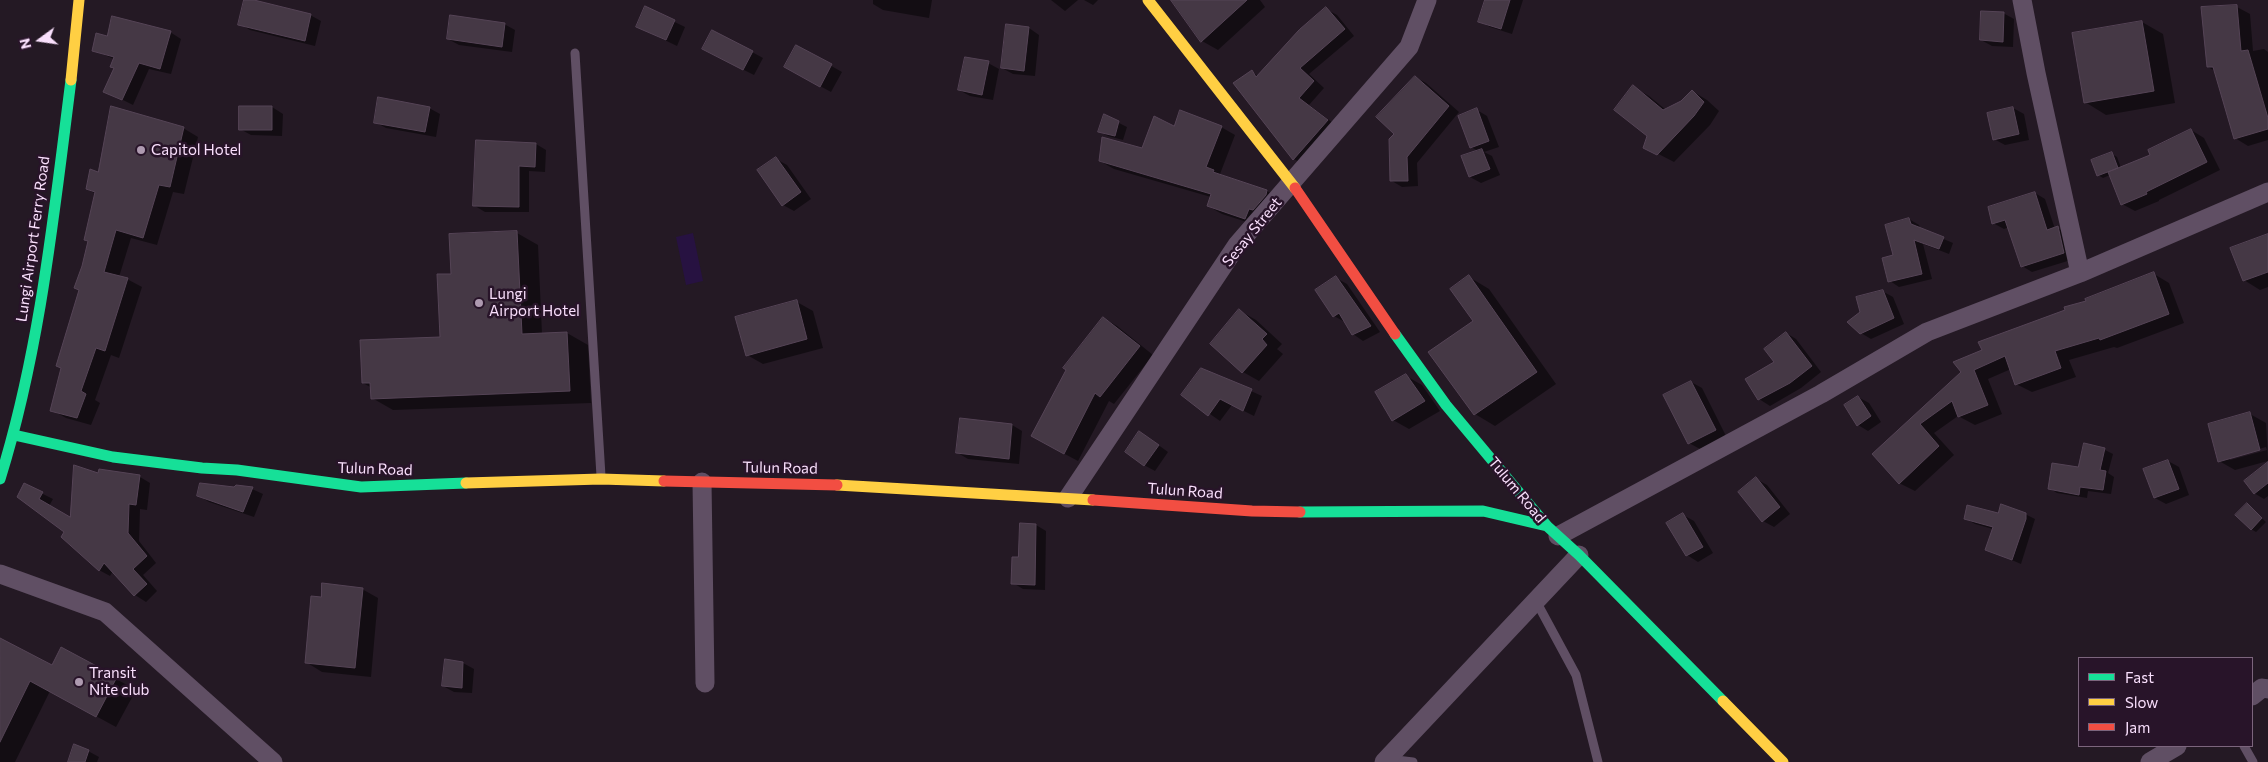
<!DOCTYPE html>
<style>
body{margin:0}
#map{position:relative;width:2268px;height:762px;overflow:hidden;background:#241924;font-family:Commissioner,sans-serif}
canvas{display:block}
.legend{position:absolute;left:2078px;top:657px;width:175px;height:90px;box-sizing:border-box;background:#281429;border:1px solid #7c657d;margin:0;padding:6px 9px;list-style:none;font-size:15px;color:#f9dffc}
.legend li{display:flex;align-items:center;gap:10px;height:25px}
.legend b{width:25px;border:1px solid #7c657d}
.north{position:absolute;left:15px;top:15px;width:50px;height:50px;-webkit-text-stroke:4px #281429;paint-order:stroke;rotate:256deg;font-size:14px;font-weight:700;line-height:20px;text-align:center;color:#f9dffc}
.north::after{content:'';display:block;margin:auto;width:18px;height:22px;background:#f9dffc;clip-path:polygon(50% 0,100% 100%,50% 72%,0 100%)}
</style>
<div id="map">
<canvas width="2268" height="762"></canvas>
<ul class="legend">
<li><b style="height:6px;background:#16e098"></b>Fast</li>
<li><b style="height:6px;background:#ffcf43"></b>Slow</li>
<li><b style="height:6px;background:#f24e42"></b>Jam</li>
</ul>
<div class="north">N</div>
</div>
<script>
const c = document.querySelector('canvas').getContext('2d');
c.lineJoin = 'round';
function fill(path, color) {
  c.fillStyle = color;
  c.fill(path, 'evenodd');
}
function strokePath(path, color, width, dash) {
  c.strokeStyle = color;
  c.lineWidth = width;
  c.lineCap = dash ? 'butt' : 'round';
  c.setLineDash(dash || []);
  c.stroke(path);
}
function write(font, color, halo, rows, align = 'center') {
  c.font = font + ' Commissioner,sans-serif';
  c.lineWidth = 5;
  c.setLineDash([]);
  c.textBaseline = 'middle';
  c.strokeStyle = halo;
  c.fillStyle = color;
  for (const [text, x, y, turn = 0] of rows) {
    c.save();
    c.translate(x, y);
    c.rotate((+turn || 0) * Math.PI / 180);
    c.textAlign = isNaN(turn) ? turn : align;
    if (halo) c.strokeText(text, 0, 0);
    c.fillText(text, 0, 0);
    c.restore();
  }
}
fill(new Path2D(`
 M693,233L703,281L686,285L676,237Z`), '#271241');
fill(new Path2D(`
 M245,0L310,15L321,21L315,46L250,30L240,24Z
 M873,0H932L929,18L883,10L873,4Z
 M1051,0H1078L1065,11Z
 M1084,0H1098L1093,5Z
 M1172,0H1260L1265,7L1218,50L1202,41Z
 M1486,0H1523L1512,34L1490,27L1479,21Z
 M2237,7L2250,14L2253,51L2264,49L2268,52V140L2248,146L2235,138L2215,71L2208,67L2202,8Z
 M646,8L685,27L677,46L648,32Z
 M1326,9L1337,15L1354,36L1309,74L1324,88L1309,105L1337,126L1304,165L1294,159L1252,72L1258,76Z
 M2003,13L2014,19L2013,47L1992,46L1981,40Z
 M2142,22L2163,34L2175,103L2106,115L2085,102Z
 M504,24L515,30L512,52L459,45L448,39Z
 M1007,26L1029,28L1039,35L1035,76L1013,74L1002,68Z
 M170,32L181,39L171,74L149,69L133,105L105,91L115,68L114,59L93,50L108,37Z
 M796,46L842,72L831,92L785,67Z
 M752,52L763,58L754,75L714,55Z
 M988,63L999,69L993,100L970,96L959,90Z
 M1415,77L1426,83L1459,112L1417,163L1418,186L1402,187L1392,181L1396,135Z
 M1633,87L1649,96L1666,110L1682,102L1692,91L1707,100L1719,111L1710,125L1674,162L1645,147L1649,136Z
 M272,107L283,114L282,136L251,135L240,129Z
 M429,108L440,114L436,137L386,128L375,122Z
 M2013,108L2024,114L2029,140L2005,145L1994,139Z
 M1477,110L1487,116L1499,147L1484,152L1492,156L1500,175L1481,183L1470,177L1478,151L1471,147Z
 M1105,116L1127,127L1123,140L1108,136L1100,132Z
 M1175,127H1221L1235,135L1220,174L1267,191L1281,199L1259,226L1222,214L1208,206L1211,197L1114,169L1100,161L1142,150Z
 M183,128L198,137L184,194L173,192L157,245L131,238L119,277L127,279L142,287L119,358L111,355L95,400L100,403L91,425L66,418L52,410L80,290L89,241L96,194L87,189L99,174Z
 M2191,130L2204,138L2220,170L2159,200V201L2135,211L2122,204L2110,175L2103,178L2098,175L2112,154L2117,157L2121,168L2152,155Z
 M536,144L546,150L545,172L529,171V212H485L475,206Z
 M776,159L787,165L811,199L794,211L783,205Z
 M2035,193L2045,199L2055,229L2058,228L2068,234L2074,259L2032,272L2022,266L2009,227L2004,229L1993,223Z
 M1909,219L1919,225L1920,229L1953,243L1949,254L1923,244L1932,279L1899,287L1890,281Z
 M517,233L538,245L542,334L567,333L588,345L591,403L393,410L372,398V388L363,383L441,338L452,275Z
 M2268,235V287L2260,290L2244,280Z
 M2154,274L2169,283L2184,323L2117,348L2114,347L2069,360L2076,377L2032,392L2016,384L2011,369L1988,379L2002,414L1975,425L1958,416L1934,433L1954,455L1915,491L1899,483L1873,454L1983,351L2087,302Z
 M1469,277L1489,289L1556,384L1495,426L1475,414L1474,321Z
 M1336,278L1347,284L1380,332L1363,341L1353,334L1345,322L1334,316Z
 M1882,291L1893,297L1904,324L1871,339L1861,333L1862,312Z
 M797,302L813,311L823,348L763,364L747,355Z
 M1240,311L1256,320L1282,344L1277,349L1283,354L1259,381L1243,372L1211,344Z
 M1103,318L1117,326L1153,355L1114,404L1109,401L1078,461L1046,444Z
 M1786,333L1796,339L1821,372L1801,388L1770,406L1759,399L1747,380L1776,362Z
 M1202,369L1262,396L1254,416L1232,405L1220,421L1183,395Z
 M1406,376L1422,385L1440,411L1409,429L1393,420Z
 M1691,382L1702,388L1726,436L1700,449L1689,443Z
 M1858,397L1869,403L1881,422L1868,431L1858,425Z
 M2250,414L2266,423L2268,461L2235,470L2219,461ZM2266,447L2267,450L2230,460V457Z
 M1012,425L1022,431L1019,464L968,459L958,453Z
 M1150,439L1168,452L1155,471L1144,465Z
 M2085,444L2105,450L2113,454L2108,473L2114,477L2111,494L2088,491L2087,498L2057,493L2049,488L2079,468Z
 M2168,461L2179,467L2189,495L2166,504L2155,498Z
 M2268,464V496L2264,499L2254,493Z
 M99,474L140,477L150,483L147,510L140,509L139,541L156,563L143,575L157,591L146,602L135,595L113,571L110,576L99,570L25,485L53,499L49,506L71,519Z
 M1756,479L1767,485L1790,514L1774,527L1763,521L1739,492Z
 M201,484L252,489L263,494L254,517L209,502L199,496Z
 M2247,505L2266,522L2256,532L2251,529Z
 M1999,514H2025L2035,519L2021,564L1986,549L1993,529L1975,524L1966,519Z
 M1683,515L1694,521L1713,553L1698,562L1687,555Z
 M1036,525L1046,531L1045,590L1023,589L1013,583L1019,558Z
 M362,589L378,598L371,677L322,672L306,662L322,598Z
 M0,639L52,666L62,649L136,690L116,727L50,691L15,762H0Z
 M463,663L474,669L472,693L454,692L443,686Z
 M88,751L99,757L97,762H69Z`), '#0007');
const building = new Path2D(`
 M244,0H254L311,14L305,41L238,25Z
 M1171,0H1247L1201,42Z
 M1485,0H1510L1501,29L1478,22Z
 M2237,5L2241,51L2248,50L2268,118V129L2234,139L2213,67H2207L2201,7Z
 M645,6L675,20L666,40L636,27Z
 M1326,7L1345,29L1300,68L1314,81L1299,98L1328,120L1293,160L1233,83L1252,70L1256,77L1299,30Z
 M1981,11L2004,12L2003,42L1980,40Z
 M450,15L505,23L502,47L447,39Z
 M112,16L171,31L160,69L139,63L122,100L103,92L114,68L110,67L114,57L92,51L96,33L107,36Z
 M2142,21L2154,91L2084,103L2072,33Z
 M1006,24L1029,27L1024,71L1001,68Z
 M712,30L753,51L743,70L702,49Z
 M796,45L832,64L820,87L784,67Z
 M965,57L989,61L982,95L958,90Z
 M1415,76L1449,106L1407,157L1408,181H1390L1389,139L1394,134L1376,117Z
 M1633,85L1663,110L1681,101L1692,90L1704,102L1694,116L1657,155L1643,148L1647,136L1614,110Z
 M378,97L430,107L425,132L374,123Z
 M111,106L184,127L170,187L159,185L143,238L116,230L104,272L128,278L105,351L96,348L81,391L86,394L77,418L50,411L61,368L56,366L79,290L74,288L82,266L88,241L84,240L95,192L86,189L90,169L98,172Z
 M239,106H272V130H239Z
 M2013,107L2019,134L1993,140L1987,113Z
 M1477,108L1489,141L1470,148L1458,116Z
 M1180,110L1222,126L1206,167L1214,170L1213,172L1267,190L1266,195L1253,210L1249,209L1245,219L1207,206L1211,194L1099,161L1102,137L1142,148L1154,116L1174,126Z
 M1104,114L1119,121L1115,136L1098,132Z
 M2191,129L2207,162L2146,192L2147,194L2121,205L2108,172L2150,155L2148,150Z
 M476,140L536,143L535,167L519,166V207L473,206Z
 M1482,149L1490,169L1469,177L1461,156Z
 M2112,152L2118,168L2097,176L2091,160Z
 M776,157L801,192L782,206L757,170Z
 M2035,192L2047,230L2058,226L2064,253L2021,267L2005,220L1992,224L1988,207Z
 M1909,218L1911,224L1944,237L1939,249L1914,240L1922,274L1888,282L1882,258L1893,255L1885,225Z
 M517,231L522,334L567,332L570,391L371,399L370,383H362L360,340L440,337L437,274H451L449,234Z
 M2268,234V272L2243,281L2230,248Z
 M2154,272L2169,314L2100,340L2099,338L2055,351L2061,368L2015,385L2005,356L1974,370L1988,405L1958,417L1952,401L1920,424L1939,446L1899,484L1872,454L1961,372L1953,362L1982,350L1978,342L2065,310L2064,307L2086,301L2085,299Z
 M1469,275L1537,372L1474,415L1428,352L1473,321L1450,289Z
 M1336,276L1371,326L1352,335L1339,313L1333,317L1315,290Z
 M1883,290L1894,318L1860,334L1847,322L1860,312L1856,297Z
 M797,300L807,339L746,356L735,317Z
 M1239,309L1267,334L1262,339L1267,345L1242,373L1210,344Z
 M1103,317L1140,346L1100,397L1095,393L1064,454L1031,436L1066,370L1063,368Z
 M1786,332L1812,366L1790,383L1758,400L1745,379L1774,362L1764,349Z
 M1201,368L1252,389L1243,411L1220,399L1208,416L1181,395Z
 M1406,374L1425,401L1392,421L1375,392Z
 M1691,381L1716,430L1688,444L1663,395Z
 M1858,396L1871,416L1857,426L1844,405Z
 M2250,412L2260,450L2218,462L2208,424Z
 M960,418L1012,424L1009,459L956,453Z
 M1139,431L1159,445L1144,466L1125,452Z
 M2084,443L2105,448L2100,470L2106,471L2103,490L2080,487L2079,495L2048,489L2052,463L2078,467Z
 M2168,460L2179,489L2154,498L2143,469Z
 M2268,462V483L2254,494L2244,481Z
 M74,465L98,473L99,469L140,475L136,505L129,504L128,533L147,556L133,569L147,584L134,596L104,563L99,571L61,537L64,532L17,497L24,483L43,492L39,499L70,517Z
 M1756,477L1780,507L1762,522L1738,492Z
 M200,483L234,487L236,485L253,487L243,512L197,496Z
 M2247,503L2262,518L2251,530L2235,515Z
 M2001,504L2026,513V519L2012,560L1985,550L1993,527L1964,519L1967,505L1998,513Z
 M1683,513L1703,547L1686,556L1666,523Z
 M1020,523L1036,524L1035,585L1011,584L1012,557H1018Z
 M322,583L363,588L355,668L305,663L311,596L321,597Z
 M0,638L52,665L61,647L117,677L96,717L30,681L0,742Z
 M445,659L463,662L462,688L442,686Z
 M74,744L89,750L85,762H68Z`);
fill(building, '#453845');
strokePath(building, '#554456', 1);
strokePath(new Path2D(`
 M575,53L601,476
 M1536,601L1576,675L1598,762
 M2244,746L2253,762
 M1388,759L1413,762`), '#604f64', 9);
strokePath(new Path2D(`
 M2022,0L2036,73L2080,273
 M702,482L705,683
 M1068,498L1237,245L1409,47L1427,0
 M1558,536L1821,394L1927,332L2080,273L2268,192
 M0,574L105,612L273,762
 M2252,696L2262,688L2268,689
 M1384,762L1579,555
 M2150,762L2177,746`), '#604f64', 19);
strokePath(new Path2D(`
 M1395,334L1446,405L1547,526L1579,555L1723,701
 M14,435L113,457L202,468L237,470L361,487L466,483
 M0,479C40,351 54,213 71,80
 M1300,512L1483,511L1547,526`), '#16e098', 11);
strokePath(new Path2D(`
 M1148,0L1295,188
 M71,80L79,0
 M466,483L601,479L664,481
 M837,485L1093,500
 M1723,701L1783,762`), '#ffcf43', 11);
strokePath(new Path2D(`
 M1295,188L1395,334
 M664,481L837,485
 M1093,500L1252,511L1300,512`), '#f24e42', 11);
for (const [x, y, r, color] of [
 [141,150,5,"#ae9ab0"],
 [479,303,5,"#ae9ab0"],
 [79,682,5,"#ae9ab0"]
]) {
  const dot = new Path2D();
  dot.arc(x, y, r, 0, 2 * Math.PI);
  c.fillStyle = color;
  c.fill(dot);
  strokePath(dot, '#281429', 2);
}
write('15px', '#f9dffc', '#281429', [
 ["Capitol Hotel",151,150],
 ["Lungi",489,294],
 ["Airport Hotel",489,311],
 ["Transit",89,673],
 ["Nite club",89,690]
], 'left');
write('15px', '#f9dffc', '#281429', [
 ["Sesay Street",1252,232,-51],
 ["Lungi Airport Ferry Road",33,239,-82],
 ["Tulun Road",780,468,1],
 ["Tulun Road",375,469,2],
 ["Tulum Road",1517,490,50],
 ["Tulun Road",1185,491,4]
]);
</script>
